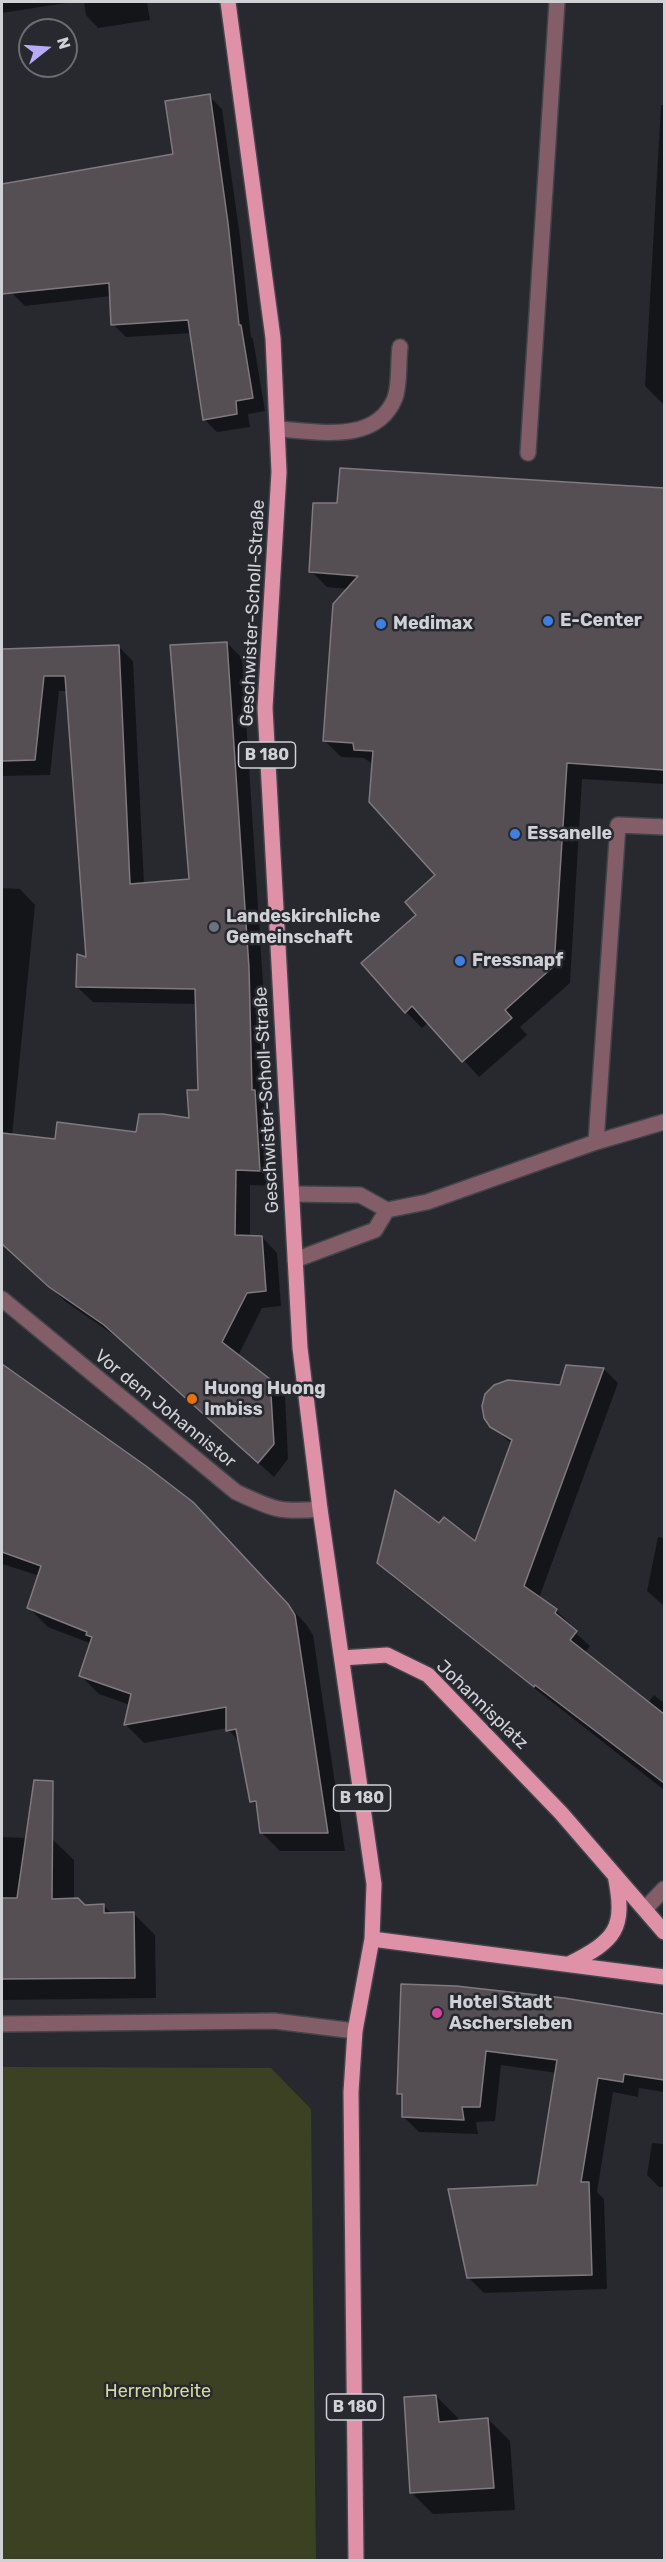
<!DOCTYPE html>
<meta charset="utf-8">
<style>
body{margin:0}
#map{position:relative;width:666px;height:2562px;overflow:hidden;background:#27292f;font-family:Rubik,sans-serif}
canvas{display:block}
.frame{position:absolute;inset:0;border:3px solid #d0d1d5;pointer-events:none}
.north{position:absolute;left:18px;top:18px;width:60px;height:60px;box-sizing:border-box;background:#27292f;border:2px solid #6b6c71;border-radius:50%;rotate:73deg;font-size:16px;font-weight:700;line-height:24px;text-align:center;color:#d0d1d5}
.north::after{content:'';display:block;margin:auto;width:21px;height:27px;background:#b9abf7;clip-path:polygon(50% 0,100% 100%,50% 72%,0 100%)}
</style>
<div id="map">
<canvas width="666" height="2562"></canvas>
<div class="frame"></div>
<div class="north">N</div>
</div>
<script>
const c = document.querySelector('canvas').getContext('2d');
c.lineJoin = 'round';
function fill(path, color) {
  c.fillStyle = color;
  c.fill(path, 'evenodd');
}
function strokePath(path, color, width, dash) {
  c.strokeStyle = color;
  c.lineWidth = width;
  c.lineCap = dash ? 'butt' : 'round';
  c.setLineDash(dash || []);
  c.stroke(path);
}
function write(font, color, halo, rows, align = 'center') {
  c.font = font + ' Rubik,sans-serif';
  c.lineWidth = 5;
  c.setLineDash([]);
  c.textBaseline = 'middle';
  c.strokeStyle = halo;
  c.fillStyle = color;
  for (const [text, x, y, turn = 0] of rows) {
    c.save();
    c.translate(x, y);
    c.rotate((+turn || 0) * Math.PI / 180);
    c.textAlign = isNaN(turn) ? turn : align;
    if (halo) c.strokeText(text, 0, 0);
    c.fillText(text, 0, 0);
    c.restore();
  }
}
fill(new Path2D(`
 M2,2067L271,2068L311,2109L316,2560H2Z`), '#3d4124');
fill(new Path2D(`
 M2,2H73L2,13Z
 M84,2H147L150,20L98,28L86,15Z
 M209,96L222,109L240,237L251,337L253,339L265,411L248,414L250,427L217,432L204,419L192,333L126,337L113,324L111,296L25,306L12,293L2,234V186L175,155Z
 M661,105H664V405L645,386Z
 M546,481L664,489V784L582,779L570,983L520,1027L527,1035L479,1077L429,1022L422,1028L406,1012L418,915L437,875L374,765L364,758L341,757L325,741L348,589L327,587L311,571L338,505Z
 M227,643L242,658L263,984L266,1104L269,1106L275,1186L250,1185V1237H262L277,1253L281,1306L262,1308L238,1356L269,1380L285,1396L288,1459L274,1477L121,1340L66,1302L2,1242V888L20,889L35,905L12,1136L56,1141L138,1134L190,1120L200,1092L197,1004L93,1002L77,987L87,959L67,691H59L50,775L2,776V651L118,646L133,661L144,884L190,880Z
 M2,1366L146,1467L211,1523L306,1624L313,1635L345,1851H280L262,1833L258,1807L252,1801L241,1744L227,1728L144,1743L125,1724L130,1705L99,1694L81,1676L92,1644L48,1627L29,1608L40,1576L2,1564V1474L83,1499L2,1442Z
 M604,1369L618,1383L539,1598L556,1610L570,1624L569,1627L590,1646L585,1653L648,1703L654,1695L664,1703V1790L393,1577L378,1563L439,1525L476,1544L512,1444L491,1426L561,1387Z
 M658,1537L664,1538V1606L647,1591Z
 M2,1837L52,1839L74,1860V1899L84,1906L103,1905L112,1914H134L155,1935L156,1998L2,2000Z
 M563,1999L664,2016V2092L639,2088L638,2097L613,2092L597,2192L604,2199L607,2289L484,2293L468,2277L539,2186L557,2073L501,2065L495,2121L476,2122L478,2134L419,2132L403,2116L404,2099L398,2093Z
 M652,2143L664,2144V2187H659L647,2175Z
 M436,2396L458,2418V2422L488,2419L510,2441L515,2510L433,2514L411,2492Z`), '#0007');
const building = new Path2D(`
 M210,94L228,223L239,325H241L253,398L236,401L237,414L203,420L188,320L111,325L109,283L2,294V184L173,154L165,101Z
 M340,468L664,488V770L567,763L554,966L505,1010L512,1018L462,1062L412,1006L405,1013L361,963L416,915L405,902L435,875L369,802L373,751L354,750L353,743L323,741L333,604L358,576L309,572L313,503H337Z
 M227,642L249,968L252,1090H255L260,1171L236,1170L235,1235L262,1236L266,1291L247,1293L222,1342L270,1379L274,1444L258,1463L104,1325L49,1287L2,1244V1133L55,1139L57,1122L136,1132L139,1114H163L189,1118L187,1090H198L195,989L76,987L77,954L86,957L65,676H44L35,760L2,761V649L119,645L130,884L189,879L170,645Z
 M2,1364L146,1466L193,1502L288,1604L295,1615L328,1833H260L256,1801L250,1802L236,1729L226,1731V1707L124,1725L131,1694L79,1676L92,1637L86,1635L87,1632L27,1608L41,1566L2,1552Z
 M566,1365L604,1368L524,1586L557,1609L555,1613L577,1631L570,1640L664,1714V1783L535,1685L534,1687L377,1563L395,1490L439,1523L444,1517L475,1541L512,1440L490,1427L484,1418L482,1406L485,1394L494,1385L508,1380L560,1385Z
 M34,1780L53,1781L52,1899L78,1898L85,1905L104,1904V1913L134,1912L135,1978L2,1979V1898H17Z
 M401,1984L456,1986L564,1998L664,2014V2080L624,2074L623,2082L598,2078L581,2182H589L592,2275L467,2278L448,2189L537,2185L557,2060L486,2051L480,2107H462L464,2120L402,2117V2094H397Z
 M436,2395L439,2422L488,2418L494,2488L410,2493L404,2397Z`);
fill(building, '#554e53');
strokePath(building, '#80797e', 1.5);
const minor = new Path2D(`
 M278,429C317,431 376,445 395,398C400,384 398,362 400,347
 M528,453L557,2
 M596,1142L618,825L664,827
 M292,1194L360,1195L387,1210L427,1202L596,1142L664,1122
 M295,1260L375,1230L387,1210
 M2,1299L236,1492C272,1509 280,1513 320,1509
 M645,1909L664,1889
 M2,2024L274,2021L355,2031`);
const major = new Path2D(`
 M228,2L273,338L279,472L265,708L300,1348L320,1509L374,1884L372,1939L355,2031L351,2092L356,2560
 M342,1658L387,1655L428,1675L561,1813L664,1932
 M372,1939L664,1977
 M569,1964C616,1940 626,1929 615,1875`);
strokePath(minor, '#42444a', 18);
strokePath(major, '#42444a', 18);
strokePath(minor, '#835e68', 15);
strokePath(major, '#de91a7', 15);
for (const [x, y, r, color] of [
 [548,621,6,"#3f7fe0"],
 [381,624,6,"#3f7fe0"],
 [515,834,6,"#3f7fe0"],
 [214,927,6,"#6b7280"],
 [460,961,6,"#3f7fe0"],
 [192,1399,6,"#e8710a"],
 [437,2013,6,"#d1479c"]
]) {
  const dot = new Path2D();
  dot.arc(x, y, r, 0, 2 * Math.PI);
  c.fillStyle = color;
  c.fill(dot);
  strokePath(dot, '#27292f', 2);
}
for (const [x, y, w] of [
 [267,755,57],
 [362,1798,57],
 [355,2407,57]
]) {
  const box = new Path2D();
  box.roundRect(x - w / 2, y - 13, w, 26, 4.5);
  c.fillStyle = '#27292f';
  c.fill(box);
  strokePath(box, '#d0d1d5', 1.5);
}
write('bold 16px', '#d0d1d5', null, [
 ["B 180",267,755],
 ["B 180",362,1798],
 ["B 180",355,2407]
]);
write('18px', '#d0d1d5', '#27292f', [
 ["Geschwister-Scholl-Straße",253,613,-87],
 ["Geschwister-Scholl-Straße",267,1100,-93],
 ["Vor dem Johannistor",165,1409,39],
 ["Johannisplatz",482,1705,44]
]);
write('bold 18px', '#d0d1d5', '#27292f', [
 ["E-Center",560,621],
 ["Medimax",393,624],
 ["Essanelle",527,834],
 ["Landeskirchliche",226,917],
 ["Gemeinschaft",226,938],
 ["Fressnapf",472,961],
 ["Huong Huong",204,1389],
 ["Imbiss",204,1410],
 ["Hotel Stadt",449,2003],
 ["Aschersleben",449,2024]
], 'left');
write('18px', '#d3dc9c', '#27292f', [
 ["Herrenbreite",158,2392]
]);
</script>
